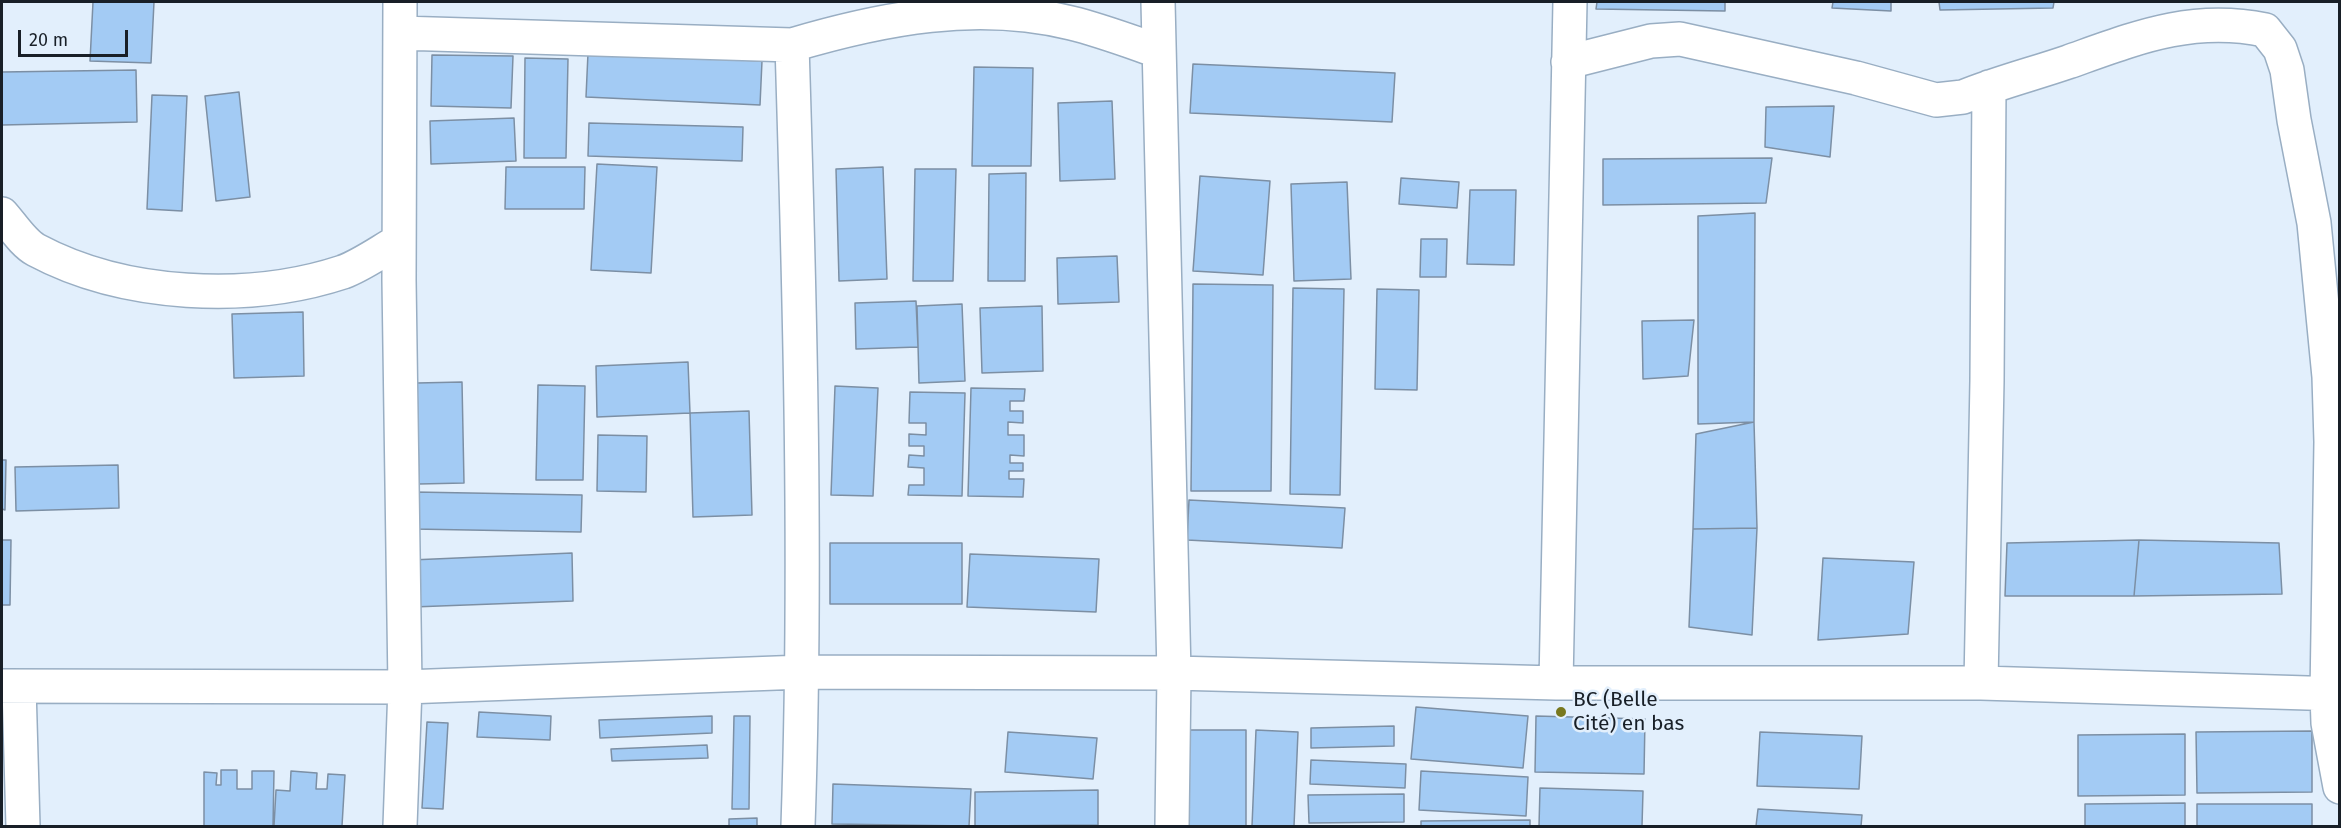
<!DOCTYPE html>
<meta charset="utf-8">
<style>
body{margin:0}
#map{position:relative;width:2341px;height:828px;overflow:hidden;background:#e2effc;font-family:"Fira Sans",sans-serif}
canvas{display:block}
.frame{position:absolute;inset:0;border:3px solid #181f27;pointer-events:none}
.scale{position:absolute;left:18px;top:30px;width:110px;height:27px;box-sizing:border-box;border:3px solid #181f27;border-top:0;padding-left:8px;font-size:18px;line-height:21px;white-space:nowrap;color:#181f27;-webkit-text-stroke:4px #e2effc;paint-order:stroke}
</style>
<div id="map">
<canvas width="2341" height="828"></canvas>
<div class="frame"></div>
<div class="scale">20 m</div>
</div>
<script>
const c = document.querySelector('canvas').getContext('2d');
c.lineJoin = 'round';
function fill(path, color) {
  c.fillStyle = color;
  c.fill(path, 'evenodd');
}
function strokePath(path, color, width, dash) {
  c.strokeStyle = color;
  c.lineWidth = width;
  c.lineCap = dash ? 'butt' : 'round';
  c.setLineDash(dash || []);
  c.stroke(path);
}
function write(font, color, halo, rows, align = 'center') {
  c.font = font + ' "Fira Sans",sans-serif';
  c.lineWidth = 5;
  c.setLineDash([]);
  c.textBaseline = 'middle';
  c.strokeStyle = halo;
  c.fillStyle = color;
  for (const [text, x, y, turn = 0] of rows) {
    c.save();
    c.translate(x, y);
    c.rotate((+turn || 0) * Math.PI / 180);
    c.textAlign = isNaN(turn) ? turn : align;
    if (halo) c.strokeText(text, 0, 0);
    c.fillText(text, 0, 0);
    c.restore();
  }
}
const building = new Path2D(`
 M93,2H154L151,63L90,61Z
 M1597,2H1725V11L1596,9Z
 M1833,2H1891V11L1832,8Z
 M1939,2H2054L2053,8L1940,10Z
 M588,53L762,61L760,105L586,97Z
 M432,55L513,56L511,108L431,106Z
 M525,58L568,59L566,158H524Z
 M1193,64L1395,73L1392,122L1190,113Z
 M974,67L1033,68L1031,166H972Z
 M136,70L137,122L2,125V72Z
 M239,92L250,197L216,201L205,96Z
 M152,95L187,96L182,211L147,209Z
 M1112,101L1115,179L1060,181L1058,103Z
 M1834,106L1830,157L1765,147L1766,107Z
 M514,118L516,161L431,164L430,121Z
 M589,123L743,127L742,161L588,156Z
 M1772,158L1766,203L1603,205V159Z
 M597,164L657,167L651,273L591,270Z
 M506,167H585L584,209H505Z
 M883,167L887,279L839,281L836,169Z
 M915,169H956L953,281H913Z
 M1026,173L1025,281H988L989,174Z
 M1200,176L1270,181L1263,275L1193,271Z
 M1401,178L1459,182L1457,208L1399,204Z
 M1347,182L1351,279L1294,281L1291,184Z
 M1470,190H1516L1514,265L1467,264Z
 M1755,213L1754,422L1698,424V216Z
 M1421,239H1447L1446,277H1420Z
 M1117,256L1119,302L1058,304L1057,258Z
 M1193,284L1273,285L1271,491H1191Z
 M1293,288L1344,289L1340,495L1290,494Z
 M1377,289L1419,290L1417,390L1375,389Z
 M916,301L918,347L856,349L855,303Z
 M962,304L965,381L919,383L917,306Z
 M1042,306L1043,371L982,373L980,308Z
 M303,312L304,376L234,378L232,314Z
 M1694,320L1688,376L1643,379L1642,321Z
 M688,362L690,413L597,417L596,366Z
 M462,382L464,483L419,484L417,383Z
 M538,385L585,386L583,480H536Z
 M835,386L878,388L873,496L831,495Z
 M971,388L1025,389L1024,401H1010V411H1023V423L1008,422V435H1024V456L1010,455V463H1023V471H1009V479H1024L1023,497L968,496Z
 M910,392L965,393L962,496L908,495L909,485H924V468L908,467L909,455L924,456V446H909V434L926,435V423H909Z
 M749,411L752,515L693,517L690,413Z
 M1754,422L1757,528L1693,529L1696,434Z
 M598,435L647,436L646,492L597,491Z
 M2,460H6L5,510L2,509Z
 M118,465L119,508L16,511L15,467Z
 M414,492L582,495L581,532L413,529Z
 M1189,500L1345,508L1342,548L1187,540Z
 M1757,528L1752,635L1689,627L1693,529Z
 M2,540H11L10,605H2Z
 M2139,540L2134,596H2005L2007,543Z
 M2139,540L2279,543L2282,594L2134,596Z
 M830,543H962V604H830Z
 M572,553L573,601L413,607L411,560Z
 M970,554L1099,559L1096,612L967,607Z
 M1823,558L1914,562L1908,634L1818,640Z
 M1416,707L1528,716L1523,768L1411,759Z
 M479,712L551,716L550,740L477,737Z
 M712,716V733L600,738L599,720Z
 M734,716H750L749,809H732Z
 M1536,716L1645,719L1644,774L1535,772Z
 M427,722L448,723L443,809L422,808Z
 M1394,726V746L1311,748V728Z
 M1181,730H1246V826H1181Z
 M1256,730L1298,732L1294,826H1252Z
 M2312,731V792L2197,793L2196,732Z
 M1008,732L1097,738L1093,779L1005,772Z
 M1760,732L1862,736L1859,789L1757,786Z
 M2185,734V795L2078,796V735Z
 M707,745L708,758L612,761L611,749Z
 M1311,760L1406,764L1405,788L1310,784Z
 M221,770H237V789H252V771H274L273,826H204V772L217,773L216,785H221Z
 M291,771L317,773L316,789H327L328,774L345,775L342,826H274L276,790L290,791Z
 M1421,771L1528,777L1526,816L1419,810Z
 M833,784L971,789L969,826L832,824Z
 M1540,788L1643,791L1642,826H1539Z
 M1098,790V825L975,826V792Z
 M1404,794V822L1309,823L1308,795Z
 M2185,803V826H2085V804Z
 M2197,804H2312V826H2197Z
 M1758,809L1862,815L1861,826H1756Z
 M757,818V826H729V819Z
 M1530,820V826H1421V821Z`);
fill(building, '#a3cbf4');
strokePath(building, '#7c8fa4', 1.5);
const minor = new Path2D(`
 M1158,2L1174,673L1172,826
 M400,33L792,45C883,18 977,0 1071,23C1100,30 1129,41 1158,51
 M792,45C800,305 807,566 798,826
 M1568,62L1651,41L1680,39L1856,78L1936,100L1963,97C1997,83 2033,74 2068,62C2136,38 2191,15 2265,30L2280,49L2287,70L2294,120L2314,223L2329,377L2331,442L2327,694L2328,723L2340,787
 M2,214C12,225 23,243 36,250C124,297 249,303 343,272C362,265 381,251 399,241
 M1556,683L1570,2
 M1981,683L1987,381L1989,87
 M2,686L405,687L803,672L1174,673L1556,683H1981L2340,694
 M19,687L23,826
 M400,826L405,687L399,280L400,2`);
strokePath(minor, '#99aec3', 36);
strokePath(minor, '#fff', 33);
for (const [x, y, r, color] of [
 [1561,712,6,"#78781e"]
]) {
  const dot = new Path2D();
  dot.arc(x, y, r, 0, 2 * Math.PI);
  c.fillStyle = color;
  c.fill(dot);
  strokePath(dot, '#e2effc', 2);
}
write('21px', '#181f27', '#e2effc', [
 ["BC (Belle",1573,700],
 ["Cité) en bas",1573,724]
], 'left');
</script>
